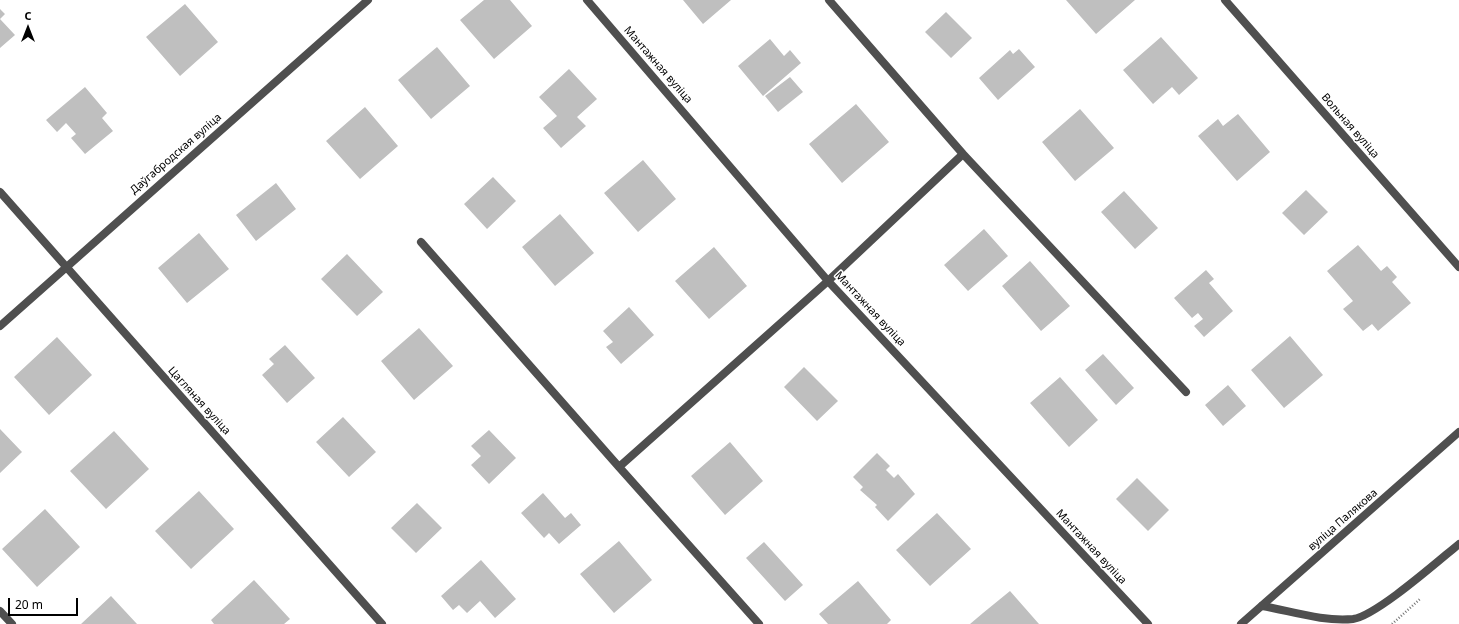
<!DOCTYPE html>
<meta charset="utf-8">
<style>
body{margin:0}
#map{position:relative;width:1459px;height:624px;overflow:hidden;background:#fff;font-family:"Noto Sans",sans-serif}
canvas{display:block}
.north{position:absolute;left:8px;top:8px;width:40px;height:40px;-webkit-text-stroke:3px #fff;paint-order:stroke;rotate:0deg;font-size:11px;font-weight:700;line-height:16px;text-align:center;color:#000}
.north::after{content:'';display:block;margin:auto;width:14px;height:18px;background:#000;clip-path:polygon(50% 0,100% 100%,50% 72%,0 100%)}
.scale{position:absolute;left:8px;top:598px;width:70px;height:18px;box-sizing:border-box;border:2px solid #000;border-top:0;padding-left:5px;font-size:12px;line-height:14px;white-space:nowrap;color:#000;-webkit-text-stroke:3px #fff;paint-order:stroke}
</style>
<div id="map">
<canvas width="1459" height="624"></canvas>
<div class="north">С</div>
<div class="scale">20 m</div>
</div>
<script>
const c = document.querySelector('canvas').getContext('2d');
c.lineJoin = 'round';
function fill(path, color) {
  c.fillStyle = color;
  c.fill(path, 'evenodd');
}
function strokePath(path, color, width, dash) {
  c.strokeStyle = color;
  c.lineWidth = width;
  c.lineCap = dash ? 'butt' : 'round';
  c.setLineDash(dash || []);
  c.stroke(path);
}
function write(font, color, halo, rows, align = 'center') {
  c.font = font + ' "Noto Sans",sans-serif';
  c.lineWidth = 3;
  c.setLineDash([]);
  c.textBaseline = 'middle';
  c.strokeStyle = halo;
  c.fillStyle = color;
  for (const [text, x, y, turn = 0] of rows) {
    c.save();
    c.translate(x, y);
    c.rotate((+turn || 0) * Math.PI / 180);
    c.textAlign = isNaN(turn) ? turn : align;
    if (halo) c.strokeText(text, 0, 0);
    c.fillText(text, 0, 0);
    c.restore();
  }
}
fill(new Path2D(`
 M484,0H510L532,26L494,59L460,20Z
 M683,0H731L703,24Z
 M1066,0H1135L1096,34Z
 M185,4L218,42L180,76L146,37Z
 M0,9L5,14L0,19L15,35L0,48Z
 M946,12L972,38L951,58L925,32Z
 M1161,37L1198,78L1179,95L1172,87L1153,104L1123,70Z
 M770,39L784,56L790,50L801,63L763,96L738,66Z
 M437,47L470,86L431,119L398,80Z
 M1019,49L1035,67L998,100L979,78L1010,50L1013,54Z
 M569,69L597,99L577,117L586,126L561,148L543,128L557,116L539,97Z
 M790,77L803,92L778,112L765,96Z
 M85,87L107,113L102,118L113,131L85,154L71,138L76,134L66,123L57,132L46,120Z
 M856,104L889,142L842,183L809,144Z
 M365,107L398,146L360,179L326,141Z
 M1080,109L1114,148L1075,181L1042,142Z
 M1238,114L1270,152L1237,181L1198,136L1218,119L1223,126Z
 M643,160L676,199L638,232L604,193Z
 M493,177L516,201L487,229L464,204Z
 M276,183L296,209L256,241L236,215Z
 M1306,190L1328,212L1304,235L1282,213Z
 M1124,191L1158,228L1135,249L1101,212Z
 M560,214L594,253L555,286L522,247Z
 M984,229L1008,256L968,291L944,265Z
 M199,233L229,269L187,303L158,268Z
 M1358,245L1381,271L1387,266L1397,277L1392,282L1411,303L1378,331L1372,324L1363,331L1343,309L1353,301L1327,271Z
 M714,247L747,286L709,319L675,281Z
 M347,254L383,292L357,316L321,279Z
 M1030,261L1070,306L1041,331L1002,286Z
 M1206,270L1214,279L1209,283L1233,311L1204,337L1194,326L1203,319L1198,313L1192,318L1174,298Z
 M629,307L654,335L621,364L606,347L613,342L603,331Z
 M419,328L453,366L414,400L381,361Z
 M1290,336L1323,375L1284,408L1251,370Z
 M57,337L92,375L49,415L14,377Z
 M285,345L315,378L287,403L262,375L274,364L269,359Z
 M1103,354L1134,388L1116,405L1085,370Z
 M804,367L838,401L817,421L784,387Z
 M1060,377L1098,420L1069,447L1030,403Z
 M1228,385L1246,406L1223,426L1205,405Z
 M343,417L376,452L349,477L316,442Z
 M0,429L22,452L0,473Z
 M489,430L516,458L489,484L471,465L481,456L471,446Z
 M114,431L149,469L106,509L70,471Z
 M730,442L763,481L725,515L691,476Z
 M877,453L890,466L886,470L894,478L898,474L915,494L888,521L875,507L877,505L860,490L863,487L853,477Z
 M1137,478L1169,510L1148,531L1116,499Z
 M199,491L234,529L191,569L155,531Z
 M543,493L565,518L571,513L581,525L559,544L549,533L544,538L521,513Z
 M417,503L442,528L416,553L391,528Z
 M45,509L80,547L37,587L2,549Z
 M937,513L971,549L930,586L896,550Z
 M619,541L652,580L614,613L580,574Z
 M764,542L803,585L785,601L746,558Z
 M481,560L516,599L495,618L480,601L467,613L459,605L453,610L441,596Z
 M254,580L290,619L284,624H214L211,620Z
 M858,581L891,620L887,624H828L819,614Z
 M1010,591L1039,624H970L983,613Z
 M111,596L137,624H81Z`), '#bfbfbf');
strokePath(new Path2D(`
 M1392,624L1420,599`), '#717171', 2.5, [1, 2]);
strokePath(new Path2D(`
 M1262,606C1291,611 1323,622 1353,619C1376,616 1438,561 1459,544`), '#4f4f4f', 8);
strokePath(new Path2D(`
 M587,0L828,281L1148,624
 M829,0L963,154L1186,392
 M1225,0L1459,267
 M0,192L382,624
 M421,242L619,467L828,281L963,154
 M0,326L368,0
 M619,467L759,624
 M0,611L12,624`), '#4f4f4f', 8);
strokePath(new Path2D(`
 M1241,624L1459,432`), '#4f4f4f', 8);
write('11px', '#000', '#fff', [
 ["Мантажная вуліца",658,65,49],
 ["Вольная вуліца",1350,126,49],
 ["Даўгабродская вуліца",176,154,-41],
 ["Мантажная вуліца",870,309,47],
 ["Цагляная вуліца",199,401,48],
 ["вуліца Палякова",1343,520,-41],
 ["Мантажная вуліца",1091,547,47]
]);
</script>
